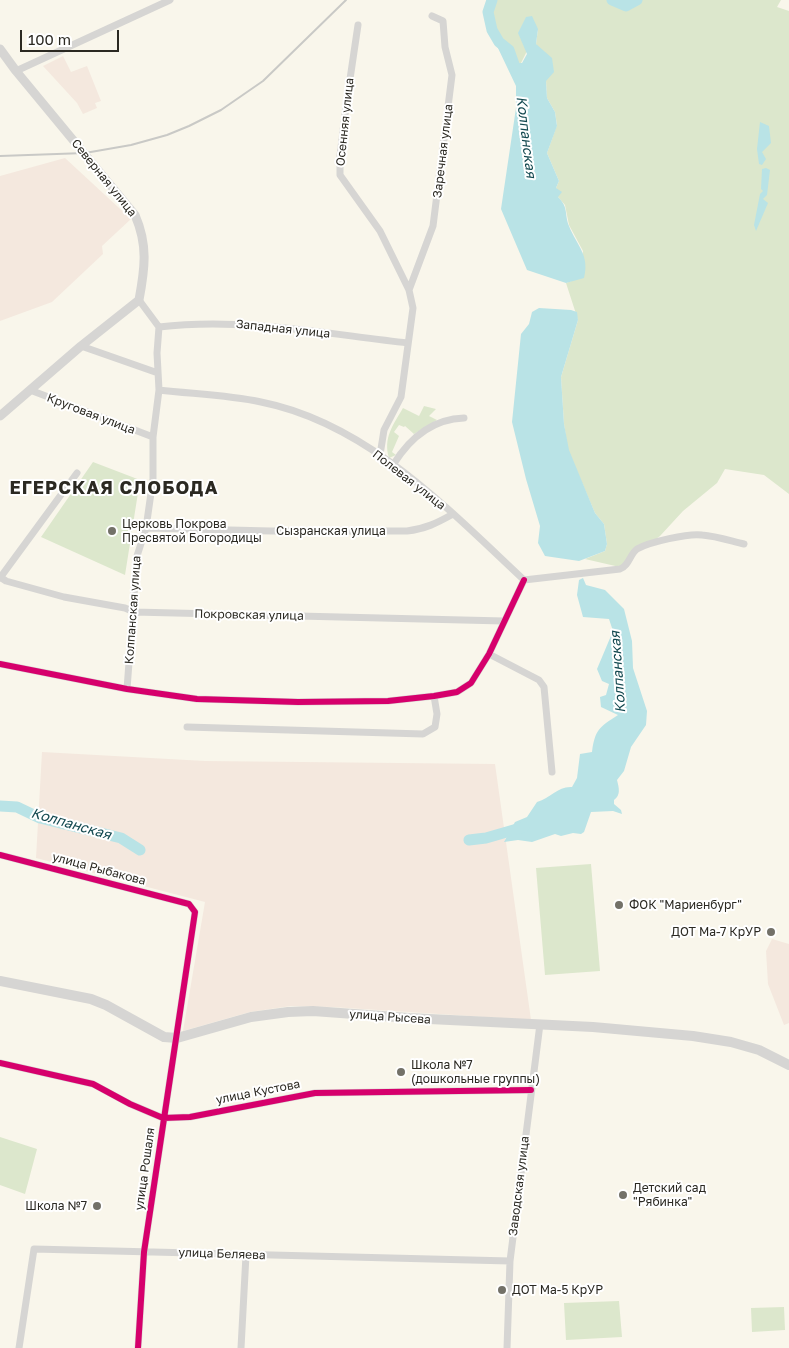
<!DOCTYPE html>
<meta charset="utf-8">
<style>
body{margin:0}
#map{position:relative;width:789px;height:1348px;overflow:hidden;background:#f9f6eb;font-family:"Golos Text",sans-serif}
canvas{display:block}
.scale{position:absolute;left:20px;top:30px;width:99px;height:22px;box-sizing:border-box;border:2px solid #2b2922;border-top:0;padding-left:6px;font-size:15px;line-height:18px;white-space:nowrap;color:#2b2922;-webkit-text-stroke:4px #fff;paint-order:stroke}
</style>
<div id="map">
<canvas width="789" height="1348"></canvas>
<div class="scale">100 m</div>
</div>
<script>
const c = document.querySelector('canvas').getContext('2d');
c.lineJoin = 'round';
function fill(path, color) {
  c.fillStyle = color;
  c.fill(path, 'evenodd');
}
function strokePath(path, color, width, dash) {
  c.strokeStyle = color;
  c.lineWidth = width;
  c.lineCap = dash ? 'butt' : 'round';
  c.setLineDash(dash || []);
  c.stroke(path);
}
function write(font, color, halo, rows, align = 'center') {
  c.font = font + ' "Golos Text",sans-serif';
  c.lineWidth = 4;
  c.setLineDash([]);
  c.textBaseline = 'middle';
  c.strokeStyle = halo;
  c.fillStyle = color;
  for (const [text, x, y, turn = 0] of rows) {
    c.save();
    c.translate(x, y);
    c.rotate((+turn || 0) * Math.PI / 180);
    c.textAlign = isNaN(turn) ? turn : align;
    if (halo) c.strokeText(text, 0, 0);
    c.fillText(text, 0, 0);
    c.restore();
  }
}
fill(new Path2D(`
 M63,56L71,72L87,66L101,101L95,103L97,108L83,114L77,103L43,66Z
 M65,158L131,219L102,246L103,254L52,302L0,321V176Z
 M42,752L205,761L495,764L531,1020L332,1007L291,1006L250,1012L183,1031L205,902L36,858Z
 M772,939L789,944V1023L784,1025L768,984L766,951Z`), '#f4e8de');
fill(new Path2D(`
 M492,0H612L626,6L637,0H781L777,7L789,11V494L764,475L725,469L717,483L683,511L660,536L652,542L636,550L624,568L585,559L605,551L607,544L604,524L595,513L568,450L564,424L561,377L578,320L566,283L579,278L583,251L569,225L565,205L558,197L556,188L559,181L547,153L557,125L555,112L547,98L546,81L536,44L538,29L521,63H517C501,45 483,26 492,0Z
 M424,406L436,409L429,416L437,420L414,434L405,426L404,427L399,425L394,432L399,436L392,452L396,455L389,458C383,438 393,425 403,408L419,416Z
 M93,462L140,480L125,575L41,537Z
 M591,864L600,971L545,975L536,868Z
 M0,1137L37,1149L25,1194L0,1185Z
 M619,1301L622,1337L566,1340L564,1303Z
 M784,1307L785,1330L752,1332L751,1308Z`), '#dce7cc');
fill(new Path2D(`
 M532,16L538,29L536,44L552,58L554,72L546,81L547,98L555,112L557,126L547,153L559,181L556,188L562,192L558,197C569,208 564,213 569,226C577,246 590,255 584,278L566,283L527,270L501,209L516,108V86L497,46L499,42L517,63H522L527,54L518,33L526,17Z
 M760,122L769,126L771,143L762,152L766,159L762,165L759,164L757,149Z
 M766,168L770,170L767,195L763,199L768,203L756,231L754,225L760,194L763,191L761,189L762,169Z
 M539,308L571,310L577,312L578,320L561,377L564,424L569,450L595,513L604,524L607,544L605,551L579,561L545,556L538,543L540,526L526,479L512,422L521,334L529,324L532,312Z
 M583,578L586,585L605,590L624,609L632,641L633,668L647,711L646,725L631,747L624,771L617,780C619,788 621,795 614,800V804L621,810L622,814L613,811L591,812L584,832L581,834L573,833L561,836L555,834L532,842L518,840L504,842L515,822L527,817L537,802C551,798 558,786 572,787L577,778L580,754L592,752C595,730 599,727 618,715L601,707L600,697L606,695L609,684L602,681L597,669L613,631L609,619L583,617L577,595L579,580Z`), '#b9e3e6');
strokePath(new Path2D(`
 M492,0L488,12L492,30L499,42L509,50L516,70
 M612,0L626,6L637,0
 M0,806L17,807L40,818L121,838L140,850
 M469,840L486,838L524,827`), '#b9e3e6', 11);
strokePath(new Path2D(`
 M358,25L346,106L340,156V175L380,231L409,290L413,308L401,397L384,430L380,455
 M16,71L170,0
 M409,290L433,226L452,75L445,47L443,21L432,16
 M159,327C242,317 326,334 408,343
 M81,346L158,373
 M30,390L153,437
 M159,390C193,394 228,395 261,402C367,423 448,509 524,580
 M393,465C409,439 432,419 464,418
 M146,528L271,531H407C425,529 437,523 453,514
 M0,577L6,581L64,597L125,608L134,612L504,621
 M0,578L77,473
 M524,580L620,569C629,566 630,554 637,549C649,542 689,533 702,535C716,536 731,541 744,544
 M489,654L539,680L544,687L552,772
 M0,664L127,689L197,699L298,702L388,701L434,696L457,692L471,683L489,654L524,580
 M127,689L137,556L146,528L153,479V437L159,390L157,353L159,327L139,300
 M187,727L423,734L435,727L437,714L434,696
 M0,855L189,904L195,912L144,1252L138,1348
 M0,1063L93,1084L130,1104L163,1118L190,1117L315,1093L531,1090
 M19,1348L34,1249L510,1261
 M241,1348L246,1255
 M507,1348L510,1261L540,1024`), '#d6d5d3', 7);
strokePath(new Path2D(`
 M0,49L16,71L135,215C148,245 145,268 139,300L81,346L0,416`), '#d6d5d3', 9);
strokePath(new Path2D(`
 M0,981L91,999L106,1005L164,1037L177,1038L251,1017L288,1012L313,1011L409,1018L593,1027L693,1036L731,1042L759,1050L789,1065`), '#d6d5d3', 10);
strokePath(new Path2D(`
 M0,156L85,153L131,145L167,135L189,126L221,110L263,81L346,0`), '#c9c9c6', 2);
strokePath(new Path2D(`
 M0,664L127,689L197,699L298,702L388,701L434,696L457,692L471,683L489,654L524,580
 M0,855L189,904L195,912L144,1252L138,1348
 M0,1063L93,1084L130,1104L163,1118L190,1117L315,1093L531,1090`), '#d6006c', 6);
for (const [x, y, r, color] of [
 [112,531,5,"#737168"],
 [619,905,5,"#737168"],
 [771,932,5,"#737168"],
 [401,1072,5,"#737168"],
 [623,1195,5,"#737168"],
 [97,1206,5,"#737168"],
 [502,1290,5,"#737168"]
]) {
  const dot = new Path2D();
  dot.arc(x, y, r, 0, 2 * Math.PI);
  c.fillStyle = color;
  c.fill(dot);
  strokePath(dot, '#fff', 2);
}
write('12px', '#2b2922', '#fff', [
 ["Осенняя улица",345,122,-84],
 ["Заречная улица",443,151,-83],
 ["Северная улица",104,178,51],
 ["Западная улица",283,329,6],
 ["Круговая улица",91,414,21],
 ["Полевая улица",409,480,38],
 ["Сызранская улица",331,531],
 ["Колпанская улица",133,610,-86],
 ["Покровская улица",249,615,1],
 ["улица Рыбакова",99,869,15],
 ["улица Рысева",390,1017,4],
 ["улица Кустова",258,1092,-11],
 ["улица Рошаля",145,1169,-82],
 ["Заводская улица",519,1186,-83],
 ["улица Беляева",222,1254,2]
]);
write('12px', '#2b2922', '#fff', [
 ["Церковь Покрова",122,524],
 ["Пресвятой Богородицы",122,538],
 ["ФОК \"Мариенбург\"",629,905],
 ["ДОТ Ма-7 КрУР",761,932,"right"],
 ["Школа №7",411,1065],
 ["(дошкольные группы)",411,1079],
 ["Детский сад",633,1188],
 ["\"Рябинка\"",633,1202],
 ["Школа №7",87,1206,"right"],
 ["ДОТ Ма-5 КрУР",512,1290]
], 'left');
write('italic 14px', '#134950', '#fff', [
 ["Колпанская",526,137,83],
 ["Колпанская",618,672,-94],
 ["Колпанская",71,824,16]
]);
c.letterSpacing = '1px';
write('bold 18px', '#2b2922', '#fff', [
 ["ЕГЕРСКАЯ СЛОБОДА",114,488]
]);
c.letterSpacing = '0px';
</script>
